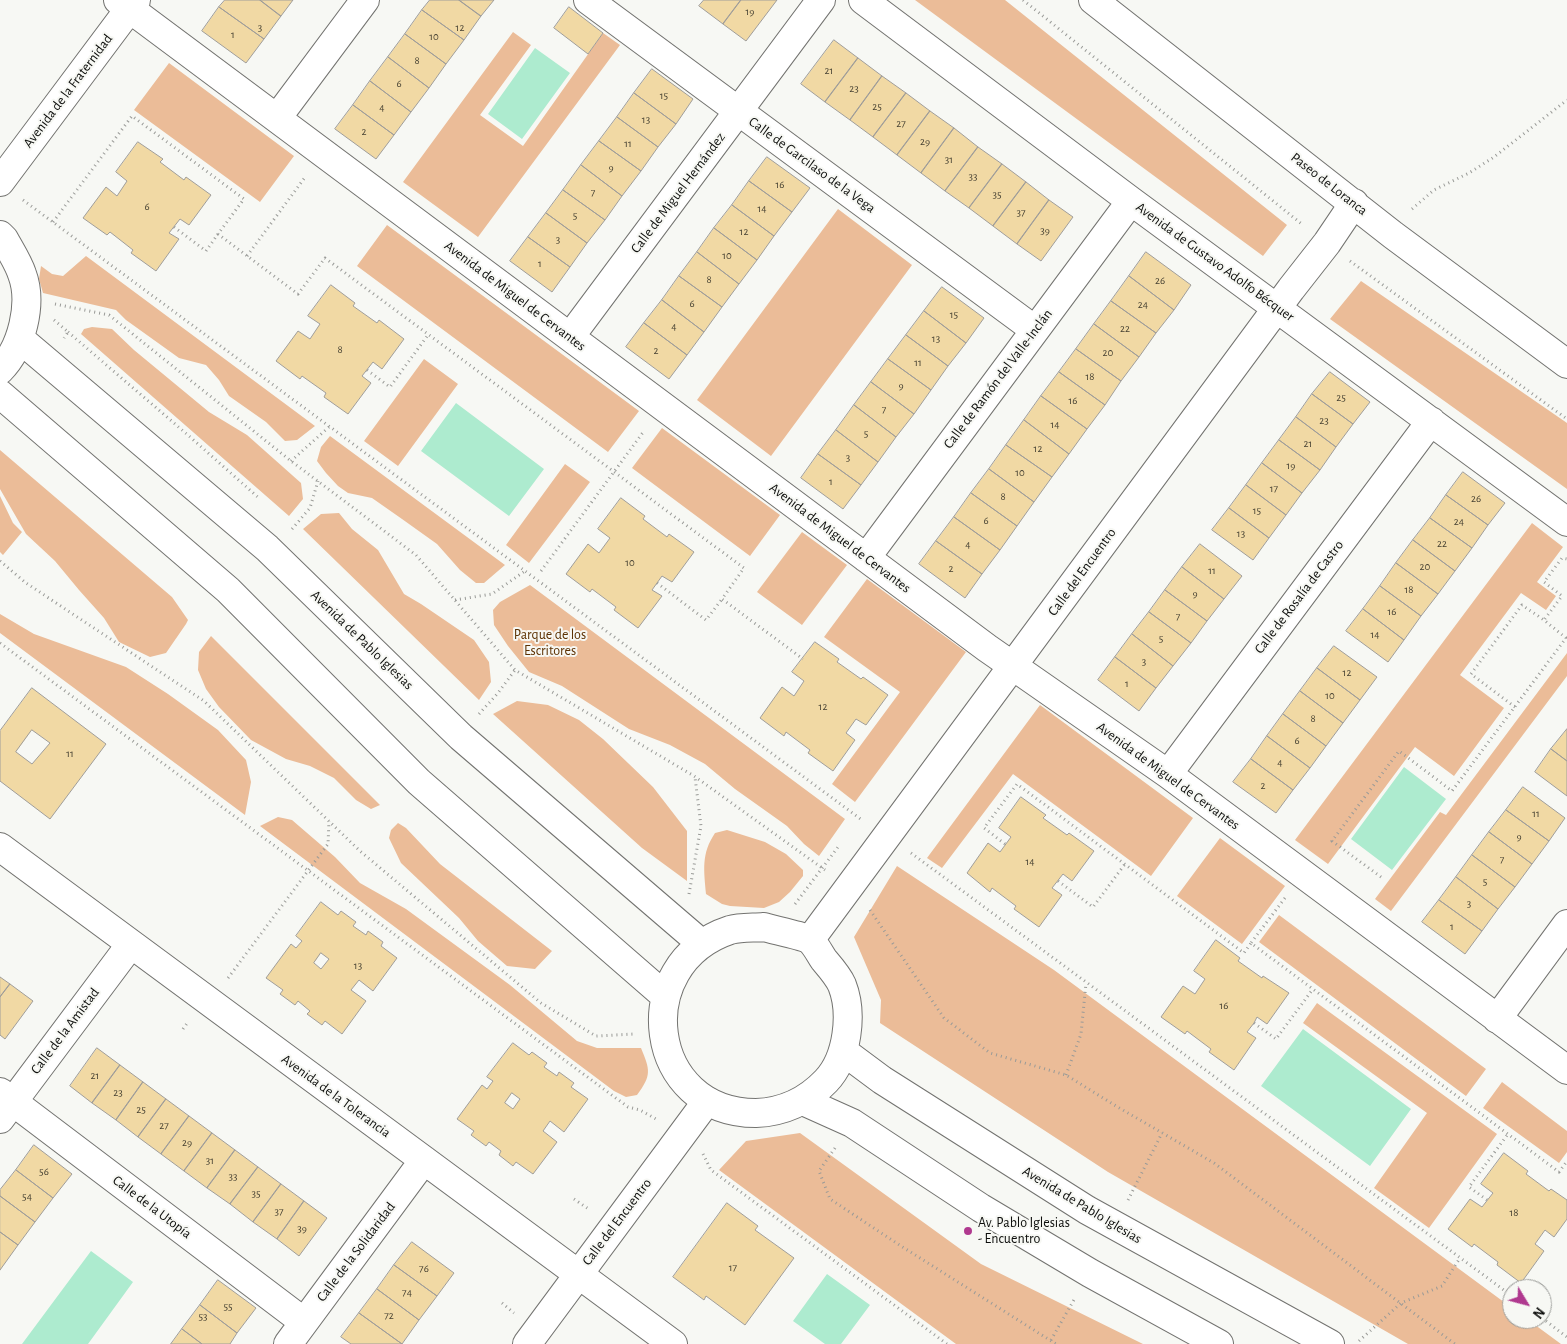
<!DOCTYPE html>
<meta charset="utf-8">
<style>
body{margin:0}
#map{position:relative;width:1567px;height:1344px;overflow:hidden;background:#f7f8f4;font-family:"Alegreya Sans",sans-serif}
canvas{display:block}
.north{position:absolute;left:1502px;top:1279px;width:50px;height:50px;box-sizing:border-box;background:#f7f8f4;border:1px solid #999a97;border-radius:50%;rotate:127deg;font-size:14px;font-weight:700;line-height:20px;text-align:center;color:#0d0e0c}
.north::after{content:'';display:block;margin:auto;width:18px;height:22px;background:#b0398f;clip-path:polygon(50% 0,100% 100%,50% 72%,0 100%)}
</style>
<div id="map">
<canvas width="1567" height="1344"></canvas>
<div class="north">N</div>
</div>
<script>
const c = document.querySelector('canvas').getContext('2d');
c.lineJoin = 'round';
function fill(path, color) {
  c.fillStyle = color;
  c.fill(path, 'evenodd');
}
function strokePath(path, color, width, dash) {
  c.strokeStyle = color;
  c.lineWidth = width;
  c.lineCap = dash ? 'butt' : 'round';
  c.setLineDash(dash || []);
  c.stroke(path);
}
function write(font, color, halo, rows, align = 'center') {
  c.font = font + ' "Alegreya Sans",sans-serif';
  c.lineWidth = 4;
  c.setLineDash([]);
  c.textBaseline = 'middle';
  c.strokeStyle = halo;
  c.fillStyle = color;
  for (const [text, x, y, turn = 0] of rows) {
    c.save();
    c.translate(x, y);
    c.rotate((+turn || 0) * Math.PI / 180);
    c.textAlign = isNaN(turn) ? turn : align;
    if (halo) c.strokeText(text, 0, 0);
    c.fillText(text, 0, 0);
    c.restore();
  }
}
fill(new Path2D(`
 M915,0H1005L1287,225L1263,256Z
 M513,32L531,45L480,115L523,146L603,33L620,45L478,237L403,182Z
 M169,63L294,156L260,202L134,110Z
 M838,209L912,265L771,456L697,400Z
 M387,225L639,411L608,452L357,266Z
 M86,256L315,426L297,440L285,441L266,422L229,396L219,380L206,365L179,358L126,320L116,310L43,293L39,279L41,266L52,274L63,276Z
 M1361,281L1567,423V489L1330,319Z
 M92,327L112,329L134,350L209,412L247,435L301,483L303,499L289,516L81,334L84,329Z
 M424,359L458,384L398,466L364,441Z
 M662,428L780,515L750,556L632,468Z
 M330,436L505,565L484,583H476L460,570L437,544L402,519L372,498L348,493L338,486L326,473L317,461L321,447Z
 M0,450L172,597L188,620L186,624L166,653L150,657L119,642L104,618L79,590L55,561L26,534L0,489Z
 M565,464L590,482L529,563L506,545Z
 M0,496L13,523L22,532L3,555L0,552Z
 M339,513L352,529L378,550L404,594L421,604L474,640L489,662L491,682L479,700L303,529L321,514Z
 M1532,523L1563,547L1537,582L1556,596L1546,610L1521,593L1460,675L1504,708L1454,776L1415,747L1328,864L1295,840Z
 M802,532L847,565L802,625L757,592Z
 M867,579L966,652L855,802L832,784L900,692L824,637Z
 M530,585L845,819L819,856L804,844L787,826L735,789L705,764L670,745L629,729L562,686L529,672L508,646L494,625L493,610L500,602Z
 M0,614L34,634L126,667L168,694L218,730L246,760L251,782L245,815L0,633Z
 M211,636L380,805L371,809L356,800L334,778L310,766L286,759L251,740L219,707L206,689L198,670L199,652Z
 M1567,653V676L1391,911L1375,899L1440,812L1446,815Z
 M517,701L548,705L579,720L603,739L653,787L687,831V881L642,848L493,714Z
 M1040,705L1193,818L1151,876L1013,774L942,868L927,858Z
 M278,817L292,820L335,857L360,883L406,909L510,985L577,1041L597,1048H641C650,1070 652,1075 637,1095L626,1097L614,1091L260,826Z
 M398,823L406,828L440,864L552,951L535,969L507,966L478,941L459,918L401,863L389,838L391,830Z
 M727,830L765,842L786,854L803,870V876L790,892L779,902L764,908L730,906L722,904L706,894C704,870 701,854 715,833Z
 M1220,838L1285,886L1242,944L1177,896Z
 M897,866L1054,970L1512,1308V1319H1527L1561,1344H1408L1108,1172L880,1023L881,1000L854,937Z
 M1279,915L1486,1069L1466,1096L1259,942Z
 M1317,1003L1497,1134L1429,1228L1374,1188L1427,1113L1303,1023Z
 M1502,1082L1567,1131V1152L1559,1163L1483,1108Z
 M800,1133L981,1264L1143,1344H956L719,1170L746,1141Z`), '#ebbc98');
fill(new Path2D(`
 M535,48L570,73L522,139L488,114Z
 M456,403L544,469L509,516L421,451Z
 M1404,767L1446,799L1392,870L1351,839Z
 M1303,1029L1411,1109L1370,1166L1261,1086Z
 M91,1251L133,1282L88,1344H22Z
 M827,1274L870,1305L841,1344H825L793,1321Z`), '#adebcf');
const building = new Path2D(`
 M225,0H260L281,16L264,39L219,7Z
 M260,0H293L281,16Z
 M430,0H459L481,16L464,40L422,10Z
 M459,0H494L481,16Z
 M704,0H741L723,24L699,6Z
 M741,0H777L746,41L723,24Z
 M219,7L264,39L246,63L202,31Z
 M569,7L603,33L588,54L554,28Z
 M422,10L464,40L446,64L405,34Z
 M405,34L446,64L429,88L388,57Z
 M834,40L858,58L825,102L801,84Z
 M388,57L429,88L411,112L370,81Z
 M858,58L882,76L850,120L825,102Z
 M652,69L693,99L676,124L634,93Z
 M882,76L906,93L873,137L850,120Z
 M370,81L411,112L394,135L353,105Z
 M634,93L676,124L658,147L617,117Z
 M906,93L930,111L897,155L873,137Z
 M353,105L394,135L376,159L335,129Z
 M930,111L954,128L921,173L897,155Z
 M617,117L658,147L641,171L599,141Z
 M954,128L978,147L945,191L921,173Z
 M599,141L641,171L622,196L581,165Z
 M138,142L163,159L160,162L184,180L186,177L211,195L189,225L180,219L169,233L179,239L156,271L131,253L133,250L110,232L107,235L83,218L106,187L117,196L127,181L116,172Z
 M978,147L1002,164L969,208L945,191Z
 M767,157L810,188L792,212L749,181Z
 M1002,164L1026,182L993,226L969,208Z
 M581,165L622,196L605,220L563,190Z
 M749,181L792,212L774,236L732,205Z
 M1026,182L1049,200L1017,244L993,226Z
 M563,190L605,220L587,243L546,213Z
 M1049,200L1073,217L1041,261L1017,244Z
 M732,205L774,236L757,260L714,228Z
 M546,213L587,243L570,267L528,237Z
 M714,228L757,260L739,284L697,252Z
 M528,237L570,267L552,292L510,261Z
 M697,252L739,284L722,307L679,276Z
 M1146,252L1191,285L1174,310L1129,276Z
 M679,276L722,307L704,332L662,300Z
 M1129,276L1174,310L1156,333L1111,301Z
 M331,285L355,303L353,306L377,323L379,320L404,339L382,369L373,362L362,376L371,383L348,414L324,397L326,393L302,376L300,379L276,361L298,331L310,339L320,324L308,316Z
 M942,287L984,318L966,343L924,311Z
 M662,300L704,332L687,355L644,323Z
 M1111,301L1156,333L1139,357L1094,324Z
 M924,311L966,343L948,366L906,335Z
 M644,323L687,355L669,379L626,347Z
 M1094,324L1139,357L1121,381L1076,349Z
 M906,335L948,366L931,390L888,359Z
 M1076,349L1121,381L1105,405L1059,372Z
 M888,359L931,390L914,414L871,382Z
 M1059,372L1105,405L1087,429L1041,396Z
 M1330,372L1370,402L1353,424L1312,394Z
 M871,382L914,414L896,437L854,405Z
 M1312,394L1353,424L1336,447L1296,417Z
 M1041,396L1087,429L1069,454L1024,420Z
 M854,405L896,437L878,462L836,430Z
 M1296,417L1336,447L1320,470L1279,440Z
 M1024,420L1069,454L1052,477L1006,445Z
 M836,430L878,462L861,485L818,454Z
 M1279,440L1320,470L1302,493L1262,463Z
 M1006,445L1052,477L1034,502L989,469Z
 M818,454L861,485L843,509L801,478Z
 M1262,463L1302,493L1286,515L1246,485Z
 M989,469L1034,502L1017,526L971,493Z
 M1463,472L1505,503L1488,525L1446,495Z
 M1246,485L1286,515L1269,538L1229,508Z
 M971,493L1017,526L1000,550L954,517Z
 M1446,495L1488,525L1472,548L1430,518Z
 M621,498L645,516L643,519L667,537L669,534L694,552L672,582L662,576L652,590L662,596L638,628L614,610L616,607L592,589L590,592L566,574L588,544L599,553L610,538L598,529Z
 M1229,508L1269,538L1253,560L1212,530Z
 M954,517L1000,550L982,574L936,541Z
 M1430,518L1472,548L1455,571L1413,540Z
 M1413,540L1455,571L1438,594L1396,563Z
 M936,541L982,574L965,598L919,564Z
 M1200,544L1242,576L1224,599L1182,567Z
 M1396,563L1438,594L1421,616L1380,586Z
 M1182,567L1224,599L1207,621L1165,590Z
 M1380,586L1421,616L1404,640L1363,609Z
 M1165,590L1207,621L1191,643L1149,612Z
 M1363,609L1404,640L1388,662L1346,631Z
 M1149,612L1191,643L1173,666L1132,634Z
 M1132,634L1173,666L1156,688L1115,657Z
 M815,642L839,659L837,662L861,679L863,677L888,695L866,725L856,719L846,733L855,740L833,771L808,753L810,750L786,732L784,736L760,718L782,687L794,696L804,681L792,672Z
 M1334,646L1377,677L1360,700L1317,668Z
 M1115,657L1156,688L1139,711L1098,680Z
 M1317,668L1360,700L1343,723L1300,691Z
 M32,688L106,744L50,819L0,781V731ZM32,730L50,743L32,764L16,752Z
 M1300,691L1343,723L1326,746L1283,714Z
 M1283,714L1326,746L1310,768L1267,736Z
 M1567,729V761L1551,749Z
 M1267,736L1310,768L1293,790L1251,759Z
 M1551,749L1567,761V796L1535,772Z
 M1251,759L1293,790L1276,813L1233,782Z
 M1523,787L1565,818L1549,841L1506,810Z
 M1021,797L1046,815L1043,818L1067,835L1069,833L1094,851L1072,881L1063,874L1052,888L1062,895L1039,927L1014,909L1016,906L992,888L990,892L967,873L988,843L1000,852L1011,837L999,828Z
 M1506,810L1549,841L1532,864L1489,832Z
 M1489,832L1532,864L1515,887L1472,855Z
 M1472,855L1515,887L1498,909L1456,877Z
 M1456,877L1498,909L1482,931L1439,900Z
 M1439,900L1482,931L1465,954L1422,922Z
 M321,902L338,915L341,911L356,922L353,926L366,935L368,931L383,942L381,946L397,958L373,991L359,980L351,990L366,1001L342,1034L325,1021L322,1025L307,1014L310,1011L298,1001L295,1005L280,994L283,990L266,978L291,944L296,948L302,941L296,936ZM321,953L329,959L321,969L314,963Z
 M1216,940L1240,958L1238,961L1262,978L1263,976L1289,993L1267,1024L1257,1017L1254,1023L1247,1032L1256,1038L1234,1070L1209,1052L1211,1049L1187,1031L1185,1034L1161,1017L1183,986L1195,994L1205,979L1194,971Z
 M0,977L10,984L0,997Z
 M10,984L33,1001L5,1039L0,1035V997Z
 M513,1043L529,1055L532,1052L547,1063L544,1067L557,1076L559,1072L574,1083L571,1087L588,1099L564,1132L550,1121L543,1131L557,1142L533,1174L516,1162L513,1166L499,1155L501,1151L489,1142L486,1146L471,1135L474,1131L457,1119L482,1085L487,1089L493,1081L487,1077ZM512,1093L520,1099L513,1109L505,1103Z
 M97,1048L120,1065L92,1103L70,1086Z
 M120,1065L143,1082L116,1120L92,1103Z
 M143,1082L166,1099L138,1137L116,1120Z
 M166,1099L189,1116L161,1154L138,1137Z
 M189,1116L212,1133L184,1171L161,1154Z
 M212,1133L235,1150L207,1188L184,1171Z
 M34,1145L72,1174L53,1198L16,1170Z
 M235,1150L258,1167L230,1204L207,1188Z
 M1504,1153L1528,1171L1526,1174L1549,1191L1551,1189L1567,1200V1219L1554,1237L1545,1230L1535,1244L1544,1251L1521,1283L1497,1265L1498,1262L1474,1244L1472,1247L1448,1229L1470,1199L1482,1207L1493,1193L1481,1184Z
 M258,1167L281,1184L253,1222L230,1204Z
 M16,1170L53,1198L35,1222L0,1196V1190Z
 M281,1184L304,1201L277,1239L253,1222Z
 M0,1196L35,1222L18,1245L0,1232Z
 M304,1201L327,1218L299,1256L277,1239Z
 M727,1203L758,1226L755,1230L794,1258L745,1325L706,1296L704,1300L673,1277Z
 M0,1232L18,1245L0,1270Z
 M412,1242L454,1273L437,1296L394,1265Z
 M394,1265L437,1296L419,1320L377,1289Z
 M218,1280L256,1308L237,1333L200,1305Z
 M377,1289L419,1320L402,1344L359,1313Z
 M200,1305L237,1333L230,1344H202L182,1329Z
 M359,1313L402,1344H351L341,1337Z
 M182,1329L202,1344H171Z`);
fill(building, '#f1d9a4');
strokePath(building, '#9f9d9a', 1);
const minor = new Path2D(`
 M118,0L987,648L1168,774L1567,1070
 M588,0L1035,330
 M863,0L1131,201L1567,522
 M1093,0L1393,235L1567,364
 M277,118L365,0
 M0,182L136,0
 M570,337L821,0
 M866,558L1131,201
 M1168,774L1431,421
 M0,847L673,1344
 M810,940L1291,289L1327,243L1354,203
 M1497,1019L1567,924
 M0,1092L304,1322
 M0,1119L131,944
 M288,1344L424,1160
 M527,1344L707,1101`);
const major = new Path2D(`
 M0,235L4,239C10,250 18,262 22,274C33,303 22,348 0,370
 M20,339L267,548L461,737L702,944
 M0,394L228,590L419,782L665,996
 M764,927C773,930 805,936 811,941C816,946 820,954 824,960C830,967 838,976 842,985C853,1013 848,1058 826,1081C807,1101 784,1112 756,1113C647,1113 628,964 730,930C740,927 754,928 764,927Z
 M843,1051L882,1080L1087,1210L1330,1344
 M803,1101L852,1123L981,1208L1090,1273L1219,1344`);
strokePath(minor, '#737370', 30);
strokePath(major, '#737370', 30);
strokePath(new Path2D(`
 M1023,0L1303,225
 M23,200L862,820
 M1412,209L1434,190L1469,173L1494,157L1567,100
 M53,222L132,116L244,199L218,234L298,294L325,258L744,568L722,599L803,659
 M174,227L206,251L218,234
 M247,256L306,176
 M1350,261L1567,419
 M55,304L109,315L291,461L416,555L515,670L694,776L825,870
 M54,320L68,332L64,338
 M68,332L189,436L260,499
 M367,370L390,387L428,335
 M291,461L329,427
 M292,529L310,508L318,481
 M0,561L26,583L204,701L360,851L541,1003L596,1036L634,1034
 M541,571L644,431
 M657,583L706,620L722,599
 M455,600L492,594L525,571
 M0,643L628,1107L640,1110L656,1119
 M1515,707L1471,674L1522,605L1544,620
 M479,714L498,693L515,670
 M1005,844L984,828L1017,784L1244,953L1251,943
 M911,853L1512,1296
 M1381,877L1332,841L1399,751L1452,791L1566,638L1544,620L1562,596L1544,582L1562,558L1567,559
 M1058,881L1093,907L1125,864
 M689,894L701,826L695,777
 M1285,898L1251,943L1559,1172L1567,1161
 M795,904L838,847
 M870,910L944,1018L990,1053L1066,1075L1116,1106L1214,1163L1455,1344
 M228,978L328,844L329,821
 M1254,1023L1276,1039L1313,989
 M183,1029L188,1022
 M1066,1075L1081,1034L1086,983
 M835,1148L819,1171L830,1199L901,1246L1056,1344
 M703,1154L711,1170L947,1344
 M574,1199L590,1210
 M1128,1200L1162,1133
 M1487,1200L1469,1187L1508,1134
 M502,1303L514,1313
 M1542,1318L1567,1337
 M1051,1340L1075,1298
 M1359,1341L1401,1303L1442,1286L1460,1258`), '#999a97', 3, [1, 4]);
strokePath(minor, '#fff', 28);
strokePath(major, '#fff', 28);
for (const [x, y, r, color] of [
 [968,1231,5,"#b0398f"]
]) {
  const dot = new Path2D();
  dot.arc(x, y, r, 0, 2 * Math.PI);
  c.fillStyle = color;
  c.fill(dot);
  strokePath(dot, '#f7f8f4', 2);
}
write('11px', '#464132', null, [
 ["19",750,12],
 ["3",260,28],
 ["12",460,28],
 ["1",233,35],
 ["10",434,37],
 ["8",417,61],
 ["21",829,71],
 ["6",399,84],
 ["23",854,89],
 ["15",664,96],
 ["25",877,107],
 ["4",382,108],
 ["13",646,120],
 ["27",901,124],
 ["2",364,132],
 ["29",925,142],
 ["11",628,144],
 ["31",949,160],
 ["9",611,168],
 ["33",973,177],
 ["16",780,185],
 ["7",593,193],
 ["35",997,195],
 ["6",147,207],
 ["14",762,209],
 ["37",1021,213],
 ["5",575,216],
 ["39",1045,231],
 ["12",744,232],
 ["3",558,240],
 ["10",727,256],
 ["1",540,264],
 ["8",709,280],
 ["26",1160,281],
 ["6",692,304],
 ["24",1143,305],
 ["15",954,315],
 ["4",674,327],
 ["22",1125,329],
 ["13",936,339],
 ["8",340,350],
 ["2",656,351],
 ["20",1108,353],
 ["11",918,363],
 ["18",1090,377],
 ["9",901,386],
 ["25",1341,398],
 ["16",1073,401],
 ["7",884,410],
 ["23",1324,421],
 ["14",1055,425],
 ["5",866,434],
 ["21",1308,444],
 ["12",1038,449],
 ["3",848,458],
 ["19",1291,466],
 ["10",1020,473],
 ["1",831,482],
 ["17",1274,489],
 ["8",1003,497],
 ["26",1476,499],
 ["15",1257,511],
 ["6",986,521],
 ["24",1459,522],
 ["13",1241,534],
 ["22",1442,544],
 ["4",968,545],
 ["10",630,563],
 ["20",1425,567],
 ["2",951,569],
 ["11",1212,571],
 ["18",1409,590],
 ["9",1195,594],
 ["16",1392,612],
 ["7",1178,617],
 ["14",1375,635],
 ["5",1161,639],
 ["3",1144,662],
 ["12",1347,673],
 ["1",1127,684],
 ["10",1330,696],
 ["12",823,707],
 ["8",1313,719],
 ["6",1297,741],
 ["11",70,754],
 ["4",1280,763],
 ["2",1263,786],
 ["11",1536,814],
 ["9",1519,837],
 ["7",1502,860],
 ["14",1030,862],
 ["5",1485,882],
 ["3",1469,904],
 ["1",1452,927],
 ["13",358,966],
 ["16",1224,1006],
 ["21",95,1076],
 ["23",118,1093],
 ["25",141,1110],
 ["27",164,1126],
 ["29",187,1143],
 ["31",210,1161],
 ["56",44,1172],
 ["33",233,1177],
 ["35",256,1194],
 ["54",27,1197],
 ["37",279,1212],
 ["18",1514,1213],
 ["39",302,1229],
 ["17",733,1268],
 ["76",424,1269],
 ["74",407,1293],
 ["55",228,1307],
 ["72",389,1316],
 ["53",203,1317]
]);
write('14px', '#0d0e0c', '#f7f8f4', [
 ["Avenida de la Fraternidad",68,91,-53],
 ["Calle de Garcilaso de la Vega",812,165,36],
 ["Paseo de Loranca",1329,184,38],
 ["Calle de Miguel Hernández",678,193,-53],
 ["Avenida de Gustavo Adolfo Bécquer",1215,262,36],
 ["Avenida de Miguel de Cervantes",515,296,37],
 ["Calle de Ramón del Valle-Inclán",998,379,-53],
 ["Avenida de Miguel de Cervantes",840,538,37],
 ["Calle del Encuentro",1082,572,-54],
 ["Calle de Rosalía de Castro",1299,597,-53],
 ["Avenida de Pablo Iglesias",362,640,44],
 ["Avenida de Miguel de Cervantes",1168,776,36],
 ["Calle de la Amistad",65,1031,-53],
 ["Avenida de la Tolerancia",336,1096,36],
 ["Avenida de Pablo Iglesias",1082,1205,31],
 ["Calle de la Utopía",152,1207,37],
 ["Calle del Encuentro",617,1222,-53],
 ["Calle de la Solidaridad",356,1252,-53]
]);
write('14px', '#5c3102', '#f7f8f4', [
 ["Parque de los",550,635],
 ["Escritores",550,651]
]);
write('14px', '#0d0e0c', '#f7f8f4', [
 ["Av. Pablo Iglesias",978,1223],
 ["- Encuentro",978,1239]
], 'left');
</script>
